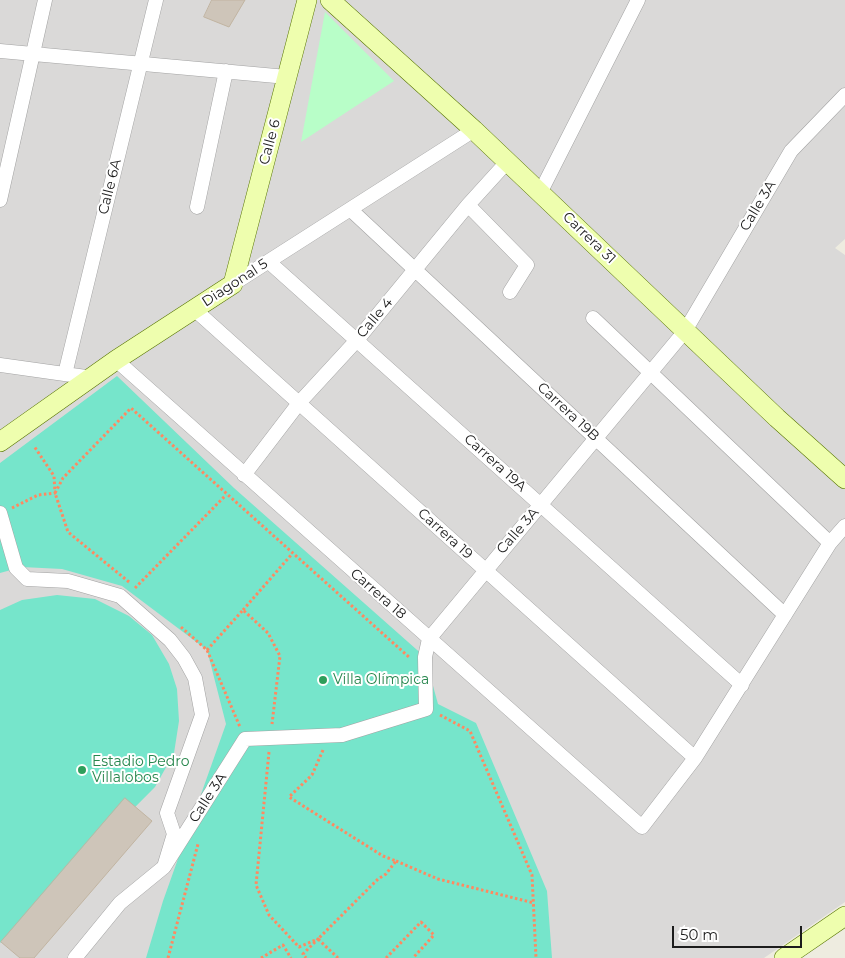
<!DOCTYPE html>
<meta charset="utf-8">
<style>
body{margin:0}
#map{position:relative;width:845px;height:958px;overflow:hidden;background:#eeece0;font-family:Montserrat,sans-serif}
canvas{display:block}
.scale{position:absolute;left:672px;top:926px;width:130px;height:22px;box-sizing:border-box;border:2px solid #1c1c1c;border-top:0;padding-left:6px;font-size:15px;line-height:18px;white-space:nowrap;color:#1c1c1c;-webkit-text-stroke:4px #fff;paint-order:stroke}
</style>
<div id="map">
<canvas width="845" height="958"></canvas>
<div class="scale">50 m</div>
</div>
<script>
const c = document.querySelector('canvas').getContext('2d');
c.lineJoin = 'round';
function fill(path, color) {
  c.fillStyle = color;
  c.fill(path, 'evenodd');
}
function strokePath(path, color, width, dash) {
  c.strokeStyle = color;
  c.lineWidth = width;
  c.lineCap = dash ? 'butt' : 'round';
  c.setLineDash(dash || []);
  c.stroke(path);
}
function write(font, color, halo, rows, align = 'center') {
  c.font = font + ' Montserrat,sans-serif';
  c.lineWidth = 4;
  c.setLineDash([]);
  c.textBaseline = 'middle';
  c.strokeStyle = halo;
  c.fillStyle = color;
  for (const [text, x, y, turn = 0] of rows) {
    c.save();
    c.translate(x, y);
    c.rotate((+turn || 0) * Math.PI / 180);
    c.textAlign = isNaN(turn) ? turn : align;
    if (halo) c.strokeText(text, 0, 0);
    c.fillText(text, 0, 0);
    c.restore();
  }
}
fill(new Path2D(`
 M0,0H845V239L835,248L845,255V902L764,958H0Z`), '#dad9d8');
fill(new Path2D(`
 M325,12L394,81L301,142Z`), '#b8fec8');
fill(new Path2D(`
 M117,376L234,488L425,657L438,704L476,723L547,891L552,958H146L163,901L226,724L207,650L122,586L62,569L22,567L0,573V463Z
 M57,595L95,599L129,616L152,635L169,664L177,689L179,721L174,753L155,787L0,943V610L22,600Z`), '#76e5cb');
const building = new Path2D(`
 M212,0H245L229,27L204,17Z
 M125,798L152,821L34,958H20L1,942Z`);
fill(building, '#cec5b9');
strokePath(building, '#c1b4a1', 1);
const street = new Path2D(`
 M0,51L287,77
 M540,193L638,0
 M0,200L45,0
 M468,205L527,265L510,292
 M197,207L226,71
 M351,210L785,615
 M269,262L742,685
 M233,284L474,130
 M194,309L695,758
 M593,318L830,543
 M116,360L642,827L695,758L830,543L845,526
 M0,365L93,378
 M65,374L156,0
 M244,475L299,403L357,340L468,205L507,162
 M0,513L16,568L27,579L68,581L120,596L170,640L184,658L195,678L202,715L167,813L174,834L164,867L120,903L75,958
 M164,867L245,739L342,735L426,709L425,657L429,639L685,331L791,151L845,95`);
const secondary = new Path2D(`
 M330,0L474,130L777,418L845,479
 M0,442L116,360L233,284L307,0
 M784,958L845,916`);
strokePath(street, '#a3a3a3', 15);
strokePath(secondary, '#577500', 20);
strokePath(new Path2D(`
 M12,508L38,495L55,493L54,476L34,446
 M129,582L68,532L55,493L63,478L131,408L410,658
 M135,588L226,495
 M243,610L292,554
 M181,627L207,650L240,727
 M207,650L243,610L268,633L280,656L272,724
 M440,715L470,731L532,875L536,958
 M323,750L312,775L289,797L383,856L396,861L386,874L378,879L318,939L338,958
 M269,752L256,885L269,915L299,947L318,939L303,954L306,958
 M396,861L438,879L534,903
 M168,958L198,844
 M261,958L283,945L291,958
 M386,958L421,922L434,935L413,958`), '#ff8960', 3, [2.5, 2.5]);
strokePath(street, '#fff', 14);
strokePath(secondary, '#eefeae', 19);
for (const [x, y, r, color] of [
 [323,680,5,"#2e9e5b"],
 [82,770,5,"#2e9e5b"]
]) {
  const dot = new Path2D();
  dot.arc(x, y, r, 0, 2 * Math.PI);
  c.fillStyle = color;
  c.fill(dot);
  strokePath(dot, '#fff', 2);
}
write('14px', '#1c1c1c', '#fff', [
 ["Calle 6",270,142,-75],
 ["Calle 6A",110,187,-76],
 ["Calle 3A",758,206,-59],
 ["Carrera 31",589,238,44],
 ["Diagonal 5",235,283,-33],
 ["Calle 4",375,318,-50],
 ["Carrera 19B",568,412,43],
 ["Carrera 19A",495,463,42],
 ["Calle 3A",518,531,-49],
 ["Carrera 19",445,534,42],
 ["Carrera 18",378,594,41],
 ["Calle 3A",208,798,-57]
]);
write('14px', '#27864d', '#fff', [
 ["Villa Olímpica",333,680],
 ["Estadio Pedro",92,762],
 ["Villalobos",92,778]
], 'left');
</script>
